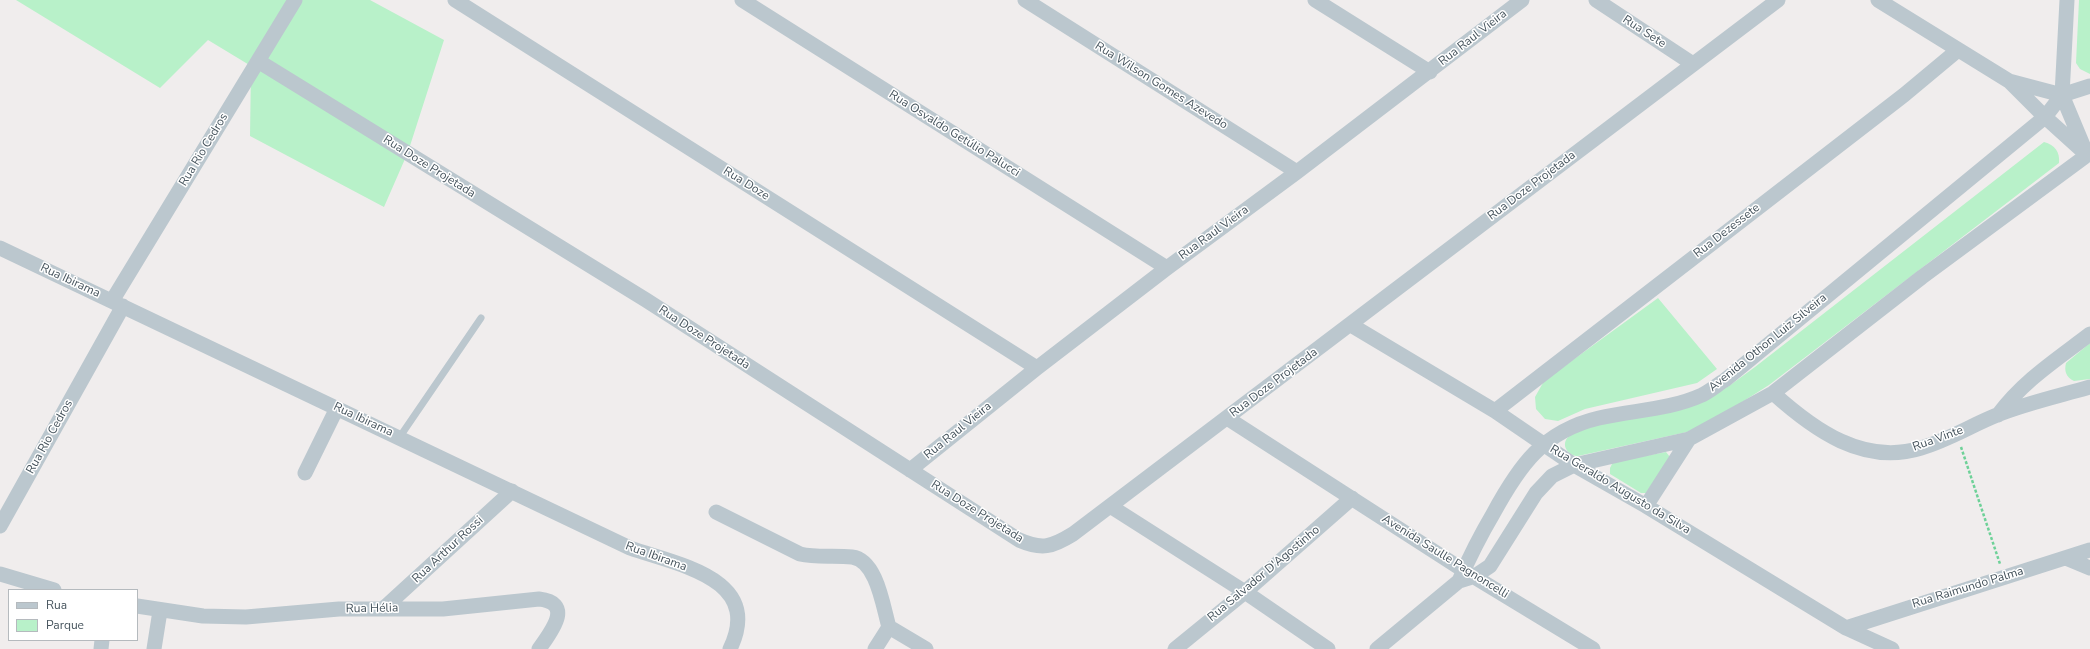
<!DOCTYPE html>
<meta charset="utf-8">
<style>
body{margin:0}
#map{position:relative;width:2090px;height:649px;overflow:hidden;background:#f0eded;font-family:"Nunito Sans",sans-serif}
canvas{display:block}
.legend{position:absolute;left:8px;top:589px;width:130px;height:52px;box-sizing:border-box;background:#fff;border:1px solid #b5babe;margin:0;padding:5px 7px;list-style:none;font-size:12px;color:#45535c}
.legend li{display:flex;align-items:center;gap:8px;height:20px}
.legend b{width:20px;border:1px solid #b5babe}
</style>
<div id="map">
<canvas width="2090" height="649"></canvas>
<ul class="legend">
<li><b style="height:5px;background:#bbc7ce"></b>Rua</li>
<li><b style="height:11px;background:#b8f1c9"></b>Parque</li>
</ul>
</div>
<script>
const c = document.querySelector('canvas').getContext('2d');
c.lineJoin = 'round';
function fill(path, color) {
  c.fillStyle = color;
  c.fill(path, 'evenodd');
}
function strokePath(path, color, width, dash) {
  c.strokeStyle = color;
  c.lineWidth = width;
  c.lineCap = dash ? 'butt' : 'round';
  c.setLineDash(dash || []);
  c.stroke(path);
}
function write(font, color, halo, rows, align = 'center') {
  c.font = font + ' "Nunito Sans",sans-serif';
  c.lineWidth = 3;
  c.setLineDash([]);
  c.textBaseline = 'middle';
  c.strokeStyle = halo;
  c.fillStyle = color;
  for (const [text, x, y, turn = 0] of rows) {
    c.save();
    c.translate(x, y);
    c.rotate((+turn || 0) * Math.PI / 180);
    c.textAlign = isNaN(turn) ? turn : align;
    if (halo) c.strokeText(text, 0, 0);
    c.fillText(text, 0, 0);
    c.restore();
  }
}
fill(new Path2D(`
 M16,0H370L444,40L408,152L384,207L250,136L251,66L208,40L160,88Z
 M2079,0H2090V74L2080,69L2076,63Z
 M2044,142C2055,145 2060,152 2059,163L1769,385L1717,418L1687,432L1578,456C1570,456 1562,448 1566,440C1575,422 1683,408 1706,399C1722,392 1741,377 1755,367Z
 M1658,298L1717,369L1697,383L1585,409L1558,421L1545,419L1536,409L1535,397L1544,381Z
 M2090,343V379L2074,381C2066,377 2064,371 2066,363Z
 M1666,452L1670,457L1646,493H1641L1610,474V468L1613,462Z`), '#b8f1c9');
strokePath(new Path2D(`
 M1961,447L2000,564`), '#6ed198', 2.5, [3, 2]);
strokePath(new Path2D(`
 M399,438L481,318`), '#bbc7ce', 7);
strokePath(new Path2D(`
 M455,0L1037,368
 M742,0L1167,268
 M1025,0L1297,172
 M1315,0L1430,72
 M1596,0L1693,64
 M1878,0L2009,81L2045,117L2087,155
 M2067,0L2062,95L2085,150
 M258,61L646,300L1019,540C1042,550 1052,547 1073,534L1778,0
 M2009,81L2062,95
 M0,248L630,548C678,565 764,578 730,649
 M112,301L295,0
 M1351,325L1495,411L1574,465L1646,506L1846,628L1892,649
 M1773,393C1814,430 1864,466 1921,448C1948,440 1972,425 1997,415C2027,403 2059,396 2090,387
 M1495,411L1904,95L1958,50
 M1998,415C2023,381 2056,360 2090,334
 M1227,418L1463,570L1593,649
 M910,470L1037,368L1167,268L1297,172L1522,0
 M305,473L337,408
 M1110,506L1245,592L1328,649
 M1646,506L1689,439
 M716,512L800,554C817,558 834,555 852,557C877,560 883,607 889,627L926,649
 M0,526L123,306
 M2066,558L2090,568
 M0,574L54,590
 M1459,581C1469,558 1480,536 1493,514C1519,466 1543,431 1599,418C1633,410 1669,410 1702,395C1710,391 1717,385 1725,380L2045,117L2062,95L2090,86
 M137,606L203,616L246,617L339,609H443L539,599C575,603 550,633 539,649
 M384,608L512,491
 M1846,628L2090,550
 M101,649L102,640
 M154,649L160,611
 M875,649L889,627
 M1175,649L1245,592L1352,498
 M1377,649L1459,581L1475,576L1490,566L1536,493L1552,476L1574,465L1689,439L1773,393L1922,277L2090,153`), '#bbc7ce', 15);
write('12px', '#45535c', '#fff', [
 ["Rua Sete",1644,32,33],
 ["Rua Raul Vieira",1473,38,-38],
 ["Rua Wilson Gomes Azevedo",1161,86,32],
 ["Rua Osvaldo Getúlio Palucci",954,134,32],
 ["Rua Rio Cedros",204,150,-59],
 ["Rua Doze Projetada",429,167,32],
 ["Rua Doze",746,184,32],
 ["Rua Doze Projetada",1532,186,-37],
 ["Rua Dezessete",1727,231,-38],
 ["Rua Raul Vieira",1214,233,-36],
 ["Rua Ibirama",70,281,25],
 ["Rua Doze Projetada",704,338,33],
 ["Avenida Othon Luiz Silveira",1768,343,-39],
 ["Rua Doze Projetada",1274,383,-37],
 ["Rua Ibirama",363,420,25],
 ["Rua Raul Vieira",958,431,-39],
 ["Rua Rio Cedros",50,437,-61],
 ["Rua Vinte",1938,439,-20],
 ["Rua Geraldo Augusto da Silva",1620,490,31],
 ["Rua Doze Projetada",977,512,32],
 ["Rua Arthur Rossi",448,550,-43],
 ["Rua Ibirama",656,557,20],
 ["Avenida Saulle Pagnoncelli",1445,557,32],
 ["Rua Salvador D'Agostinho",1264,574,-40],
 ["Rua Raimundo Palma",1968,588,-17],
 ["Rua Hélia",372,609,-1]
]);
</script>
